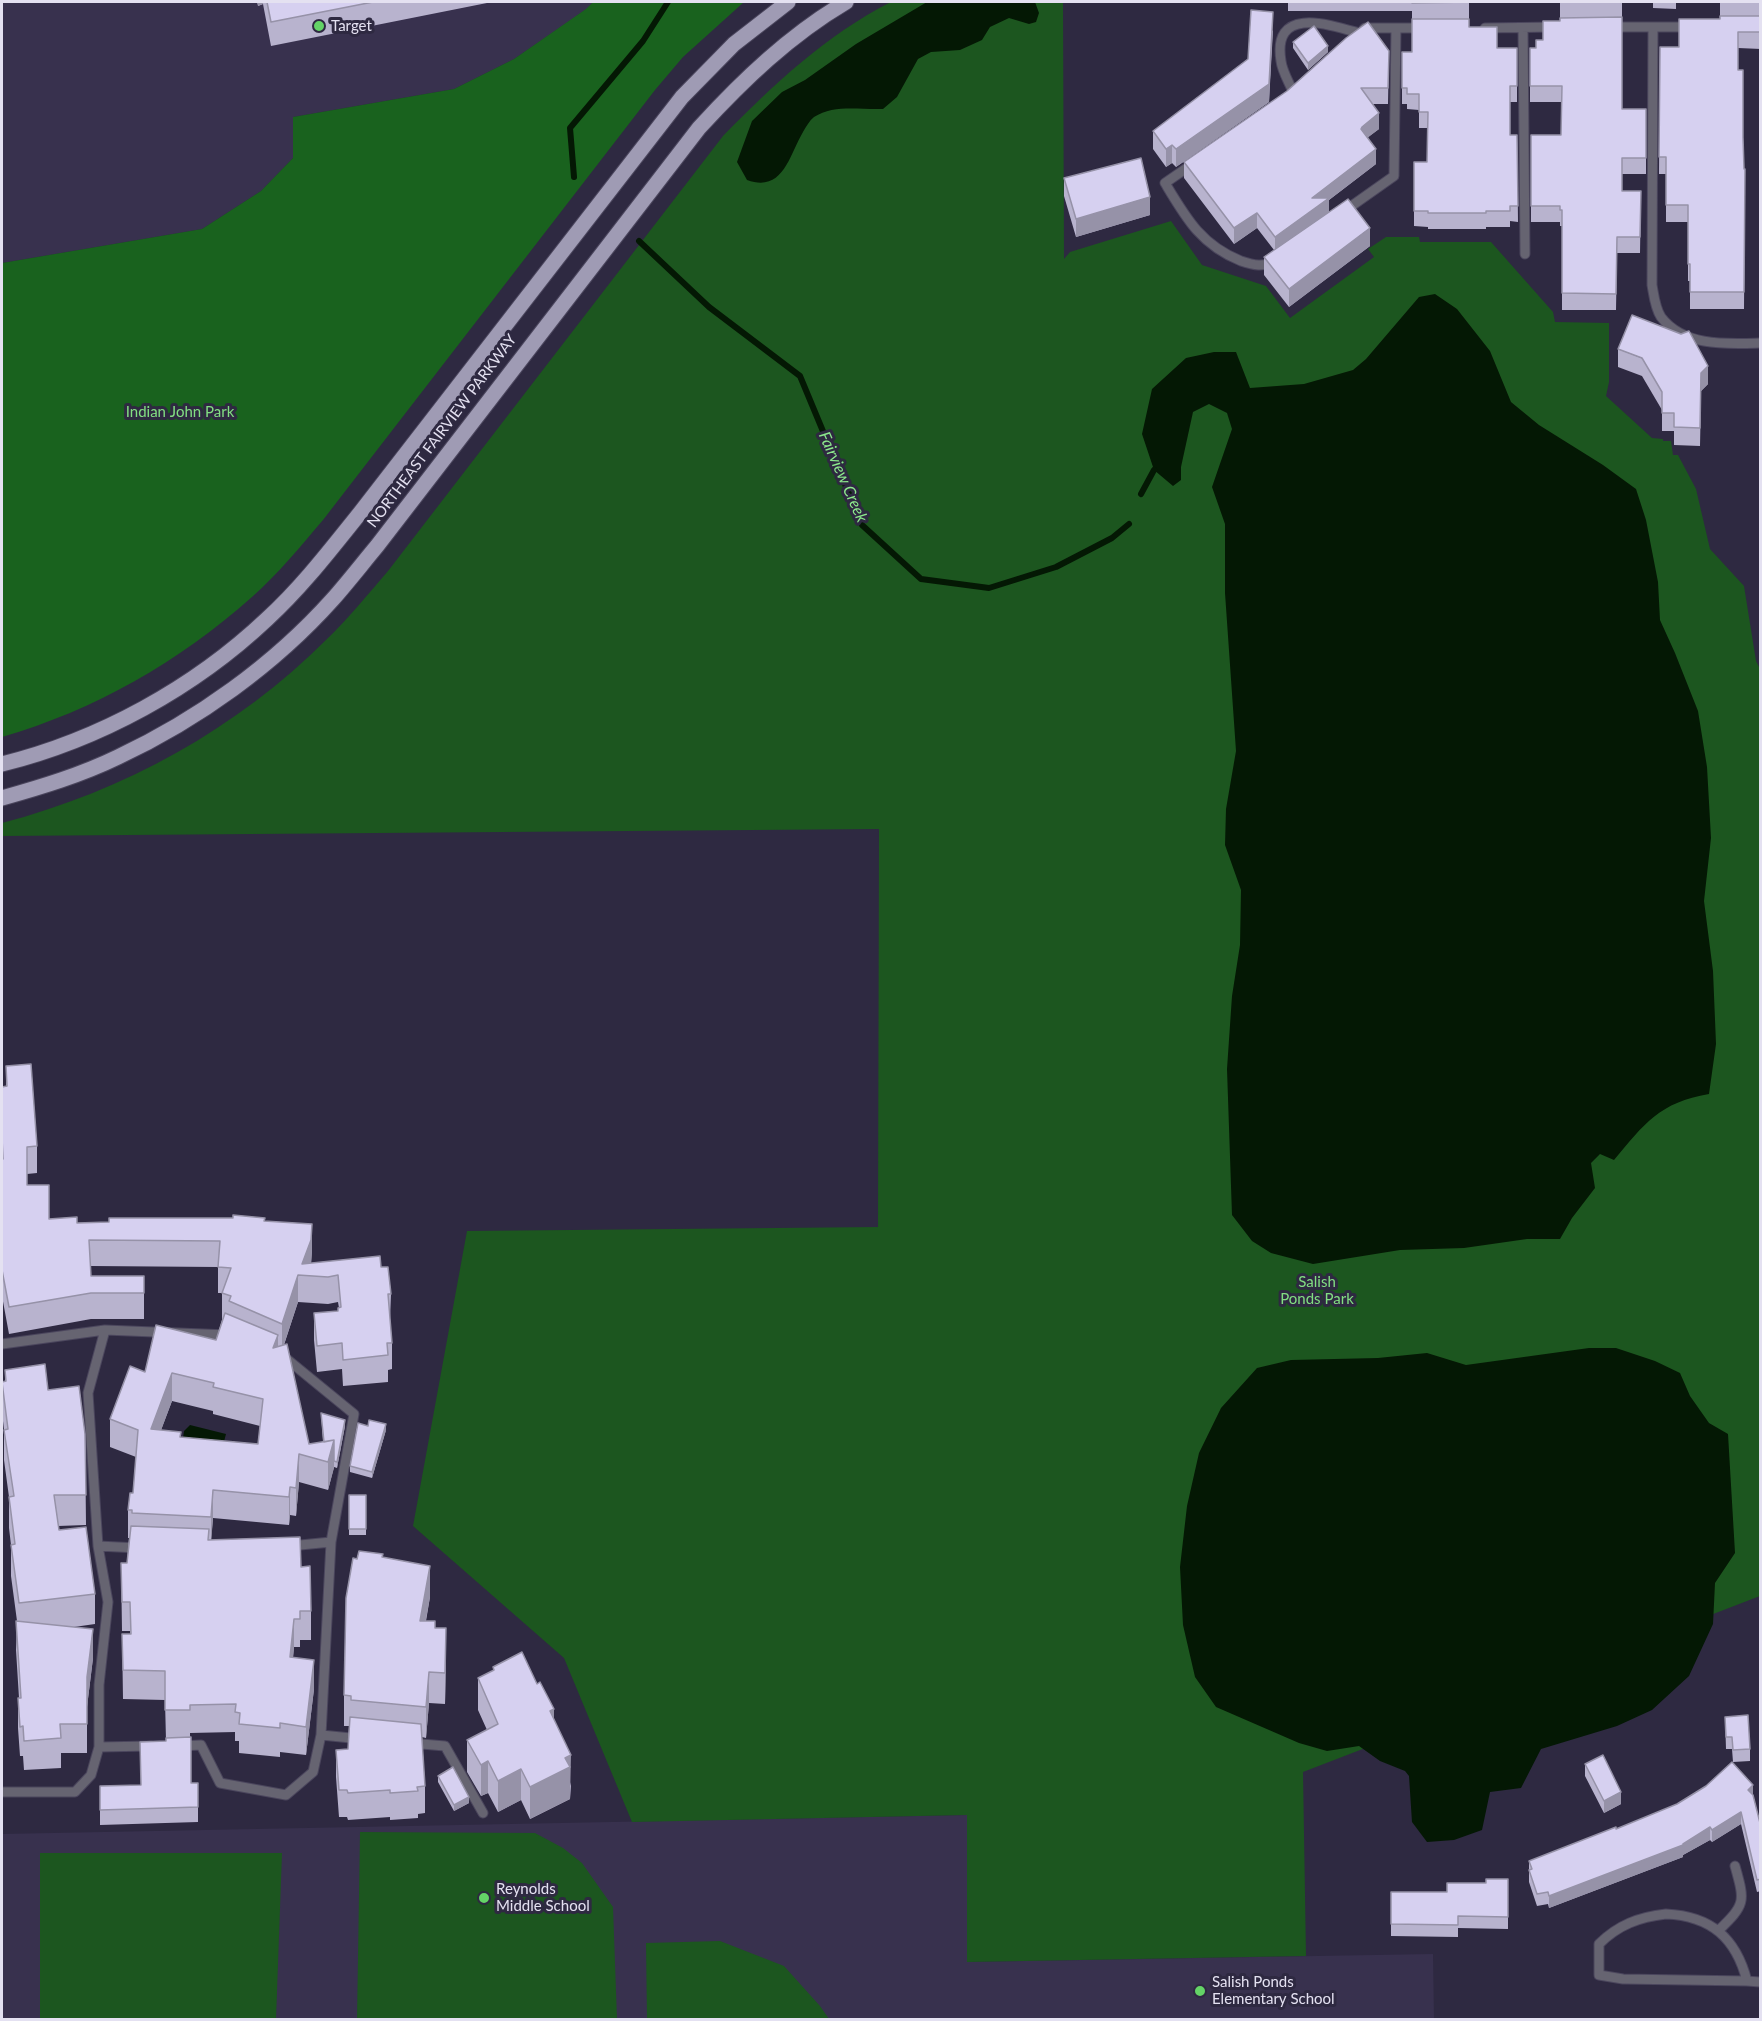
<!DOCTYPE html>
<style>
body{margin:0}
#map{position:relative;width:1762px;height:2021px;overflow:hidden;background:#2e2941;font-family:Lato,sans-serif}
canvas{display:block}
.frame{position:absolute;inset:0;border:3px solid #e4e1f1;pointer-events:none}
</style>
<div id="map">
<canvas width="1762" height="2021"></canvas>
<div class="frame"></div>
</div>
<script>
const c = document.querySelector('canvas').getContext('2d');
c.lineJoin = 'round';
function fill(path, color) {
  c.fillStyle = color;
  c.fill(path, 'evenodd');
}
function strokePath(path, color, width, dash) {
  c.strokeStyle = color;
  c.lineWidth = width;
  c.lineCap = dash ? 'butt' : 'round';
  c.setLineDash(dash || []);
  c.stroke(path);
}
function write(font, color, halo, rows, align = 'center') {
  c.font = font + ' Lato,sans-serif';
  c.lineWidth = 6;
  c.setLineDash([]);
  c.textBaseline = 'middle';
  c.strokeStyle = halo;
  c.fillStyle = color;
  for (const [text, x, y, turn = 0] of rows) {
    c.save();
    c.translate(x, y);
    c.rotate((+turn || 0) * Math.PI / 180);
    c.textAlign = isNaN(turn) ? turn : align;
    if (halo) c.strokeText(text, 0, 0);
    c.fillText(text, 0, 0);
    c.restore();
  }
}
fill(new Path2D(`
 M2,2H593L587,9L514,59L454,89L293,117V158L261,191L202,229L2,263Z
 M967,1815V1962L1433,1954L1434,2019H2V1834Z`), '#38314e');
fill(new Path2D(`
 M891,2H1063L1064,259L1070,252L1171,221L1202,265L1266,286L1290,318L1374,257L1368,249L1386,237H1419L1420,242H1491L1553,312L1555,322L1609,323V382L1606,396L1652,438L1663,439V441H1671L1673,455H1678L1696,489L1710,549L1744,586L1756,661L1760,669V1596L1303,1772L1306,1956L967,1962V1815L632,1822L564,1658L413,1526L467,1231L878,1227L879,829L2,836V823C124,791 237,729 327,639C349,618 368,594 388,571L723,136C774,84 826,35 891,2Z
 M360,1832L535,1833L563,1848L582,1863L613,1907L617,2019H357Z
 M40,1853H282L276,2019H40Z
 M720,1941L784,1966L820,2006L829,2019H647L646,1943Z`), '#1c561f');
fill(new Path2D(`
 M593,2H744L683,57L655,90L323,520C300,547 278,574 252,597C179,662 95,710 2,737V263L202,229L261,191L293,158V117L454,89L514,59L586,9Z`), '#19621e');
fill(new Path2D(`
 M927,2H1035L1039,13L1036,22L1029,24L1009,18L990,27L982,40L960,50L931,52L918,59L897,97L883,109C860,110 834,104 814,117C809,121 806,127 803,132C789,156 783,193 747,180L737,162L752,121L782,92L805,80L856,44Z
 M1435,294L1457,309L1490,351L1511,402L1539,425L1603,465L1636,489L1646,520L1658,582L1660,620L1675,653L1698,711L1707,767L1711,838L1704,901L1713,971L1716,1044L1709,1094C1660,1102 1644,1124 1614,1160L1600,1154L1591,1163L1595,1188L1572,1218L1560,1239H1527L1464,1248L1400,1250L1313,1264L1271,1253L1252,1241L1232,1215L1227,1069L1232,996L1240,945L1241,890L1225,845L1226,809L1236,751L1225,593V524L1212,487L1232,429L1227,413L1209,404L1193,412L1181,467V480L1173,486L1154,470L1142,434L1152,389L1186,358L1214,352H1236L1250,388L1304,384L1353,370L1366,359L1419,297Z
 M1589,1348H1616L1655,1361L1680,1373L1690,1396L1709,1423L1728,1434L1735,1553L1715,1583L1713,1624L1689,1676L1652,1710L1617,1726L1541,1749L1521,1788L1490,1792L1482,1830L1454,1840L1427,1842L1412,1822L1409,1776L1405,1771L1380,1761L1359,1746L1327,1751L1299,1743L1216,1707L1195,1677L1183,1625L1180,1567L1187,1506L1199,1453L1221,1408L1257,1368L1291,1360L1378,1358L1427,1353L1466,1365Z
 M190,1425L226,1434L221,1453L183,1438L184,1431Z`), '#041804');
strokePath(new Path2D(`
 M574,177L570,128L643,41L668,2
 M639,241L709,307L800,376L862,525L921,579L989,588L1056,567L1112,538L1129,524
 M1141,494L1154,470`), '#041804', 6);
const service = new Path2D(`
 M1611,27H1690
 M1653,27L1652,285C1654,296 1655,308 1661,317C1684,347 1727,344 1760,343
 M1485,28L1555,27
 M1523,28L1525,254
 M1363,30L1365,28H1423
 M1293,92C1289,82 1282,71 1281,61C1272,6 1328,24 1359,33
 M1194,163L1165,183C1186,218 1201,245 1241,261C1253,265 1264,268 1276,260
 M1343,212L1394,176L1396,28
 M105,1330L228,1335
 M2,1344L105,1330L88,1393L98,1546L138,1548
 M280,1356L288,1360L354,1414L331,1542
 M98,1546L108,1602L99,1685V1747
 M321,1735L361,1739
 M410,1743L445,1746L483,1813
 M180,1746L201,1745L220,1783L286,1795L313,1772L321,1735L331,1542L290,1546
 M2,1792H75L91,1775L99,1747L151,1746
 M1666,1914C1711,1916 1736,1938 1747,1981L1623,1979L1599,1975V1944C1618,1925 1639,1917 1666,1914Z
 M1718,1931C1746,1904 1745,1902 1735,1866
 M1747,1981L1760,1982`);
const primary = new Path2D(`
 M2,764C99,740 194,688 267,619C302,587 331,549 360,513L682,97L734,44L788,2
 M2,798C41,787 81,775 118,757C197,720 274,665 333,599C348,582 362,564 377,546L699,128C743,80 790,35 846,2`);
strokePath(service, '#4b465d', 11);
strokePath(primary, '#4b465d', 17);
strokePath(service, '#666471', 9);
strokePath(primary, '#9f9bb4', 15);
fill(new Path2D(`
 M257,2H492L271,46L263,4L258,6Z
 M1288,2H1469V27L1497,48H1517V102H1510V135H1517L1518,222L1510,221V227H1486V229H1428V227L1414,226V162H1427L1428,128H1419V110L1407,109V104H1402V52H1412V11H1288Z
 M1560,2H1622V109H1646V174H1622V191H1641L1640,253H1617L1616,310H1562V226H1560V222H1531V135H1561L1562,102H1530V48H1536L1560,21Z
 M1653,2H1676V9L1653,8Z
 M1720,2H1761V49L1738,48V70L1743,141L1744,169H1745L1744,309H1690V281H1688V222H1666V174H1659L1660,47H1679L1720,19Z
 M1273,30L1269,102L1176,167L1172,163L1166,167L1153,149V131L1248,59Z
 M1293,42L1328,52L1308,70L1293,48Z
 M1389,51L1388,104H1372L1379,129L1368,137L1376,164L1329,200V212L1370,246L1289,307L1264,275V257L1274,250L1257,228L1234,244L1184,178V162Z
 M1064,178L1150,215L1076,237L1064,196Z
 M1618,349L1708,384L1701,391L1700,446L1674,445V431H1662V410L1642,376L1618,367Z
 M6,1066L37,1146V1173L27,1174V1185L49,1219L77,1223L265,1221L312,1250L311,1263L381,1267L391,1294L390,1320L392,1343V1369L388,1370V1382L343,1386L342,1369L317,1372L314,1340V1313L338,1311L339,1308L338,1302L328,1304L298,1302L284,1345L309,1444L323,1442L321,1413L345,1426L337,1468L334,1467L328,1490L299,1482L296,1516L290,1515L289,1525L213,1518L211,1540L301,1567L311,1611V1640H300V1647H294L293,1658L314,1689L306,1755L280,1752V1757L239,1753V1741H235V1732L190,1733L191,1783H198V1822L100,1825V1786L141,1785L166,1741L165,1700L123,1699L122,1634H130V1631H122L121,1563H127L129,1538H128V1510L133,1493L136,1457L110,1447V1419L145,1372L216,1340L222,1320V1293H218V1267L91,1266V1276H144V1319H91L9,1334L2,1296V1087L6,1086ZM172,1401L213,1411V1414L260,1426L258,1444L181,1437L161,1430Z
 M5,1370L48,1390L85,1434L86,1525L58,1526L59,1530L95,1594V1624L74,1627L93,1658L87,1707V1753H61V1768L24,1770L23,1756H20L18,1728V1698H19L16,1650L17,1621L11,1576V1545L9,1528V1497L4,1460V1430L2,1412V1382H5Z
 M386,1430L372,1478L350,1472V1466Z
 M349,1495H366V1535H349Z
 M383,1557L430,1597L426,1621L435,1628L446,1659L445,1704L429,1703L426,1738L422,1737L425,1786V1813L418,1814V1818L390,1820V1817L348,1820L347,1817H339L336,1777V1750L348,1749L349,1726H344V1695L357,1559Z
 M493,1667L554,1720L571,1786L570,1799L530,1819L521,1800L498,1812L488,1793L481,1796L467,1772V1740L487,1730L478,1710V1678L493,1671Z
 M1725,1717L1750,1749V1761L1733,1762L1732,1749H1726Z
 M1585,1764L1621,1804L1604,1813L1585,1776Z
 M438,1776L469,1803L454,1811L438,1782Z
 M1753,1795L1761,1827V1891L1757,1892L1741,1824L1712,1842L1710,1840L1683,1855V1857L1549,1908L1548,1904L1537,1906L1529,1882V1861L1616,1829Z
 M1508,1880V1929L1458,1928V1937L1391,1936V1892H1447L1486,1883Z`), '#b8b3ce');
fill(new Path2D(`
 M258,2H263V4L258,6Z
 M1273,12L1269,102L1176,167V149L1269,84Z
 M1328,46V52L1308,70V63Z
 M1379,113V129L1362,142V127Z
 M1172,145V163L1166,167V149Z
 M1376,149V164L1329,200V214L1275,252V237L1312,198Z
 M1150,197V215L1076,237V219Z
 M1257,213V228L1234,244V228Z
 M1370,228V246L1289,307V289Z
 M1708,366V384L1701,391L1700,446L1701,373Z
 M312,1224V1250L311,1266L302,1264Z
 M298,1275V1302L282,1350V1324Z
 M278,1335V1363L273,1348Z
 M172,1373V1401L151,1457V1429Z
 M345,1420V1426L337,1468V1462Z
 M386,1424V1430L372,1478V1472Z
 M334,1440V1468L328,1490V1462Z
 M299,1454V1482L296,1516V1488Z
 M290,1487V1515L289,1525V1497Z
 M213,1490V1518L211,1544V1517Z
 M430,1566V1597L420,1652V1621Z
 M294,1619V1647L290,1686V1657Z
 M446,1628V1659L445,1704V1673Z
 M93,1629V1658L87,1707V1677Z
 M314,1660V1689L306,1755V1727Z
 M429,1672V1703L426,1738V1707Z
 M554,1709V1741L550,1711Z
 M571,1755L570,1799L530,1819V1787L565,1758Z
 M488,1761V1793L481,1796V1765Z
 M521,1769V1800L498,1812V1781Z
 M1753,1785V1797L1748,1790Z
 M1621,1792V1804L1604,1813V1801Z
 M469,1797V1803L454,1811V1805Z
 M1741,1812V1824L1712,1842V1830Z
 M1710,1827V1840L1683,1855V1857L1549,1908V1896L1683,1844Z`), '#9692a8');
const building = new Path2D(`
 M267,2H373L271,22Z
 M1412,2H1469L1412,3Z
 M1251,10L1273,12L1269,84L1176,149L1172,145L1166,149L1153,131L1248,59Z
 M1720,16H1761V32H1738V70H1743V137L1744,169H1745L1744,292H1690V264H1688V205H1666V157H1659L1660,47H1679V19H1720Z
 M1622,17V109H1646V158H1622V191H1641L1640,237H1617L1616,294L1562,293V210H1560V206H1531V135H1561L1562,86H1530V48H1536V40H1543V21H1560V18Z
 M1412,19H1469V27H1497V48H1517V86H1510V135H1517L1518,206H1510V211H1486V213H1428V211H1414V162H1427L1428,112H1419V94H1407V88H1402V52H1412Z
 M1368,22L1389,51L1388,88H1361L1379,113L1362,127L1361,129L1376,149L1312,198H1329L1275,237L1257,213L1234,228L1184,162L1287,91L1346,38Z
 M1314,26L1328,46L1308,63L1293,42Z
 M1141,158L1150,197L1076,219L1064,178Z
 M1348,199L1370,228L1289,289L1264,257Z
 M1632,315L1681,334L1689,331L1708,366L1701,373L1700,428L1674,427V413H1662V392L1642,358L1618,349Z
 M31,1064L37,1146L27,1147V1185H49V1219L77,1217V1223L109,1222V1218H233V1215L265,1218L264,1221L312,1224L311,1240L302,1264L380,1256L381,1267H388L391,1294H388L392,1343H387L388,1355L343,1360L342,1343L317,1346L314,1313L338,1311V1308L341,1307L338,1275L328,1277L298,1275L282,1324L229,1301L231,1296L222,1293L231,1268L218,1267L220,1241L89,1240L91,1276H144V1293H91L9,1307L2,1270V1159H3L2,1138V1087L7,1086L6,1066Z
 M225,1313L278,1335L273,1348L287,1344L309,1444L334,1440L328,1462L299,1454L296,1488L290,1487L289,1497L213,1490L211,1517L132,1513V1510H128L130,1493H133L138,1430L110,1419L130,1366L145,1372L156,1325L216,1340ZM172,1373L214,1383L213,1387L263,1399L258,1444L180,1437L181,1432L151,1429Z
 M45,1364L48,1390L79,1386L85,1434L86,1495H54L59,1530L86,1527L95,1594L19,1603L11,1545L15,1544L9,1497L14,1496L4,1430L8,1429L2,1382L6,1381L5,1370Z
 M321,1413L345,1420L337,1462L334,1461V1440L324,1442Z
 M369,1420L386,1424L372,1472L350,1466L358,1423L368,1426Z
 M349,1495H366V1529H349Z
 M131,1526L209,1529L208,1540L300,1537L301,1567L310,1566L311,1611H300V1619H294L290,1657L314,1660L306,1727L280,1723V1728L239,1724L240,1713L235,1712L236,1704L190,1705V1710H165V1671L123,1670L122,1634H131L130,1602H122L121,1563H127Z
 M359,1551L383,1554L382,1557L430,1566L420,1621H435V1628H446L445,1673L429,1672L426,1707L351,1700V1696L344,1695L346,1598L353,1558L357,1559Z
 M16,1621L93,1629L87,1677V1724H60L61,1738L24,1741L23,1726L20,1727L18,1698H21Z
 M522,1652L537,1684L540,1682L554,1709L550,1711L571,1755L565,1758L570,1767L530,1787L521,1769L498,1781L488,1761L481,1765L467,1740L498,1724L478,1678L494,1670L493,1667Z
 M1748,1715L1750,1749L1733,1750L1732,1737H1726L1725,1717Z
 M350,1717L421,1724L425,1786L417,1787L418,1791L390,1793V1790L348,1793L347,1790H339L336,1750L348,1749Z
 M191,1737V1783H198V1807L100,1810V1786L141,1785L140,1742L166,1741V1738Z
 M1603,1755L1621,1792L1604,1801L1585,1764Z
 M1732,1762L1753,1785L1748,1790L1753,1795L1761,1827V1879L1757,1880L1741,1812L1712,1830L1710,1827L1683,1844V1845L1549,1896L1548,1892L1537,1894L1529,1870L1532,1869L1529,1861L1616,1827V1829L1677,1804L1706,1786Z
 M453,1767L469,1797L454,1805L438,1776Z
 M1486,1879H1508V1917L1458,1916V1925L1391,1924V1892H1447V1883H1486Z`);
fill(building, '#d6d0f0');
strokePath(building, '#9692a8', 1.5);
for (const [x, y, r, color] of [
 [319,26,6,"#64d467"],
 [484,1898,6,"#64d467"],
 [1200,1991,6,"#64d467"]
]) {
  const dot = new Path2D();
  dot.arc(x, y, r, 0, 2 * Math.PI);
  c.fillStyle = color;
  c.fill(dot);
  strokePath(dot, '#2e2941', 2);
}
write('15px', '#e4e1f1', '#2e2941', [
 ["Target",331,26],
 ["Reynolds",496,1889],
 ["Middle School",496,1906],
 ["Salish Ponds",1212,1982],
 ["Elementary School",1212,1999]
], 'left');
write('15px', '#82de82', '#2e2941', [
 ["Indian John Park",180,412],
 ["Salish",1317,1282],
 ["Ponds Park",1317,1299]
]);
write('15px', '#e4e1f1', '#2e2941', [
 ["NORTHEAST FAIRVIEW PARKWAY",442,431,-53]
]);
write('italic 16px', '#8ce98c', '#2e2941', [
 ["Fairview Creek",843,477,66]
]);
</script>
